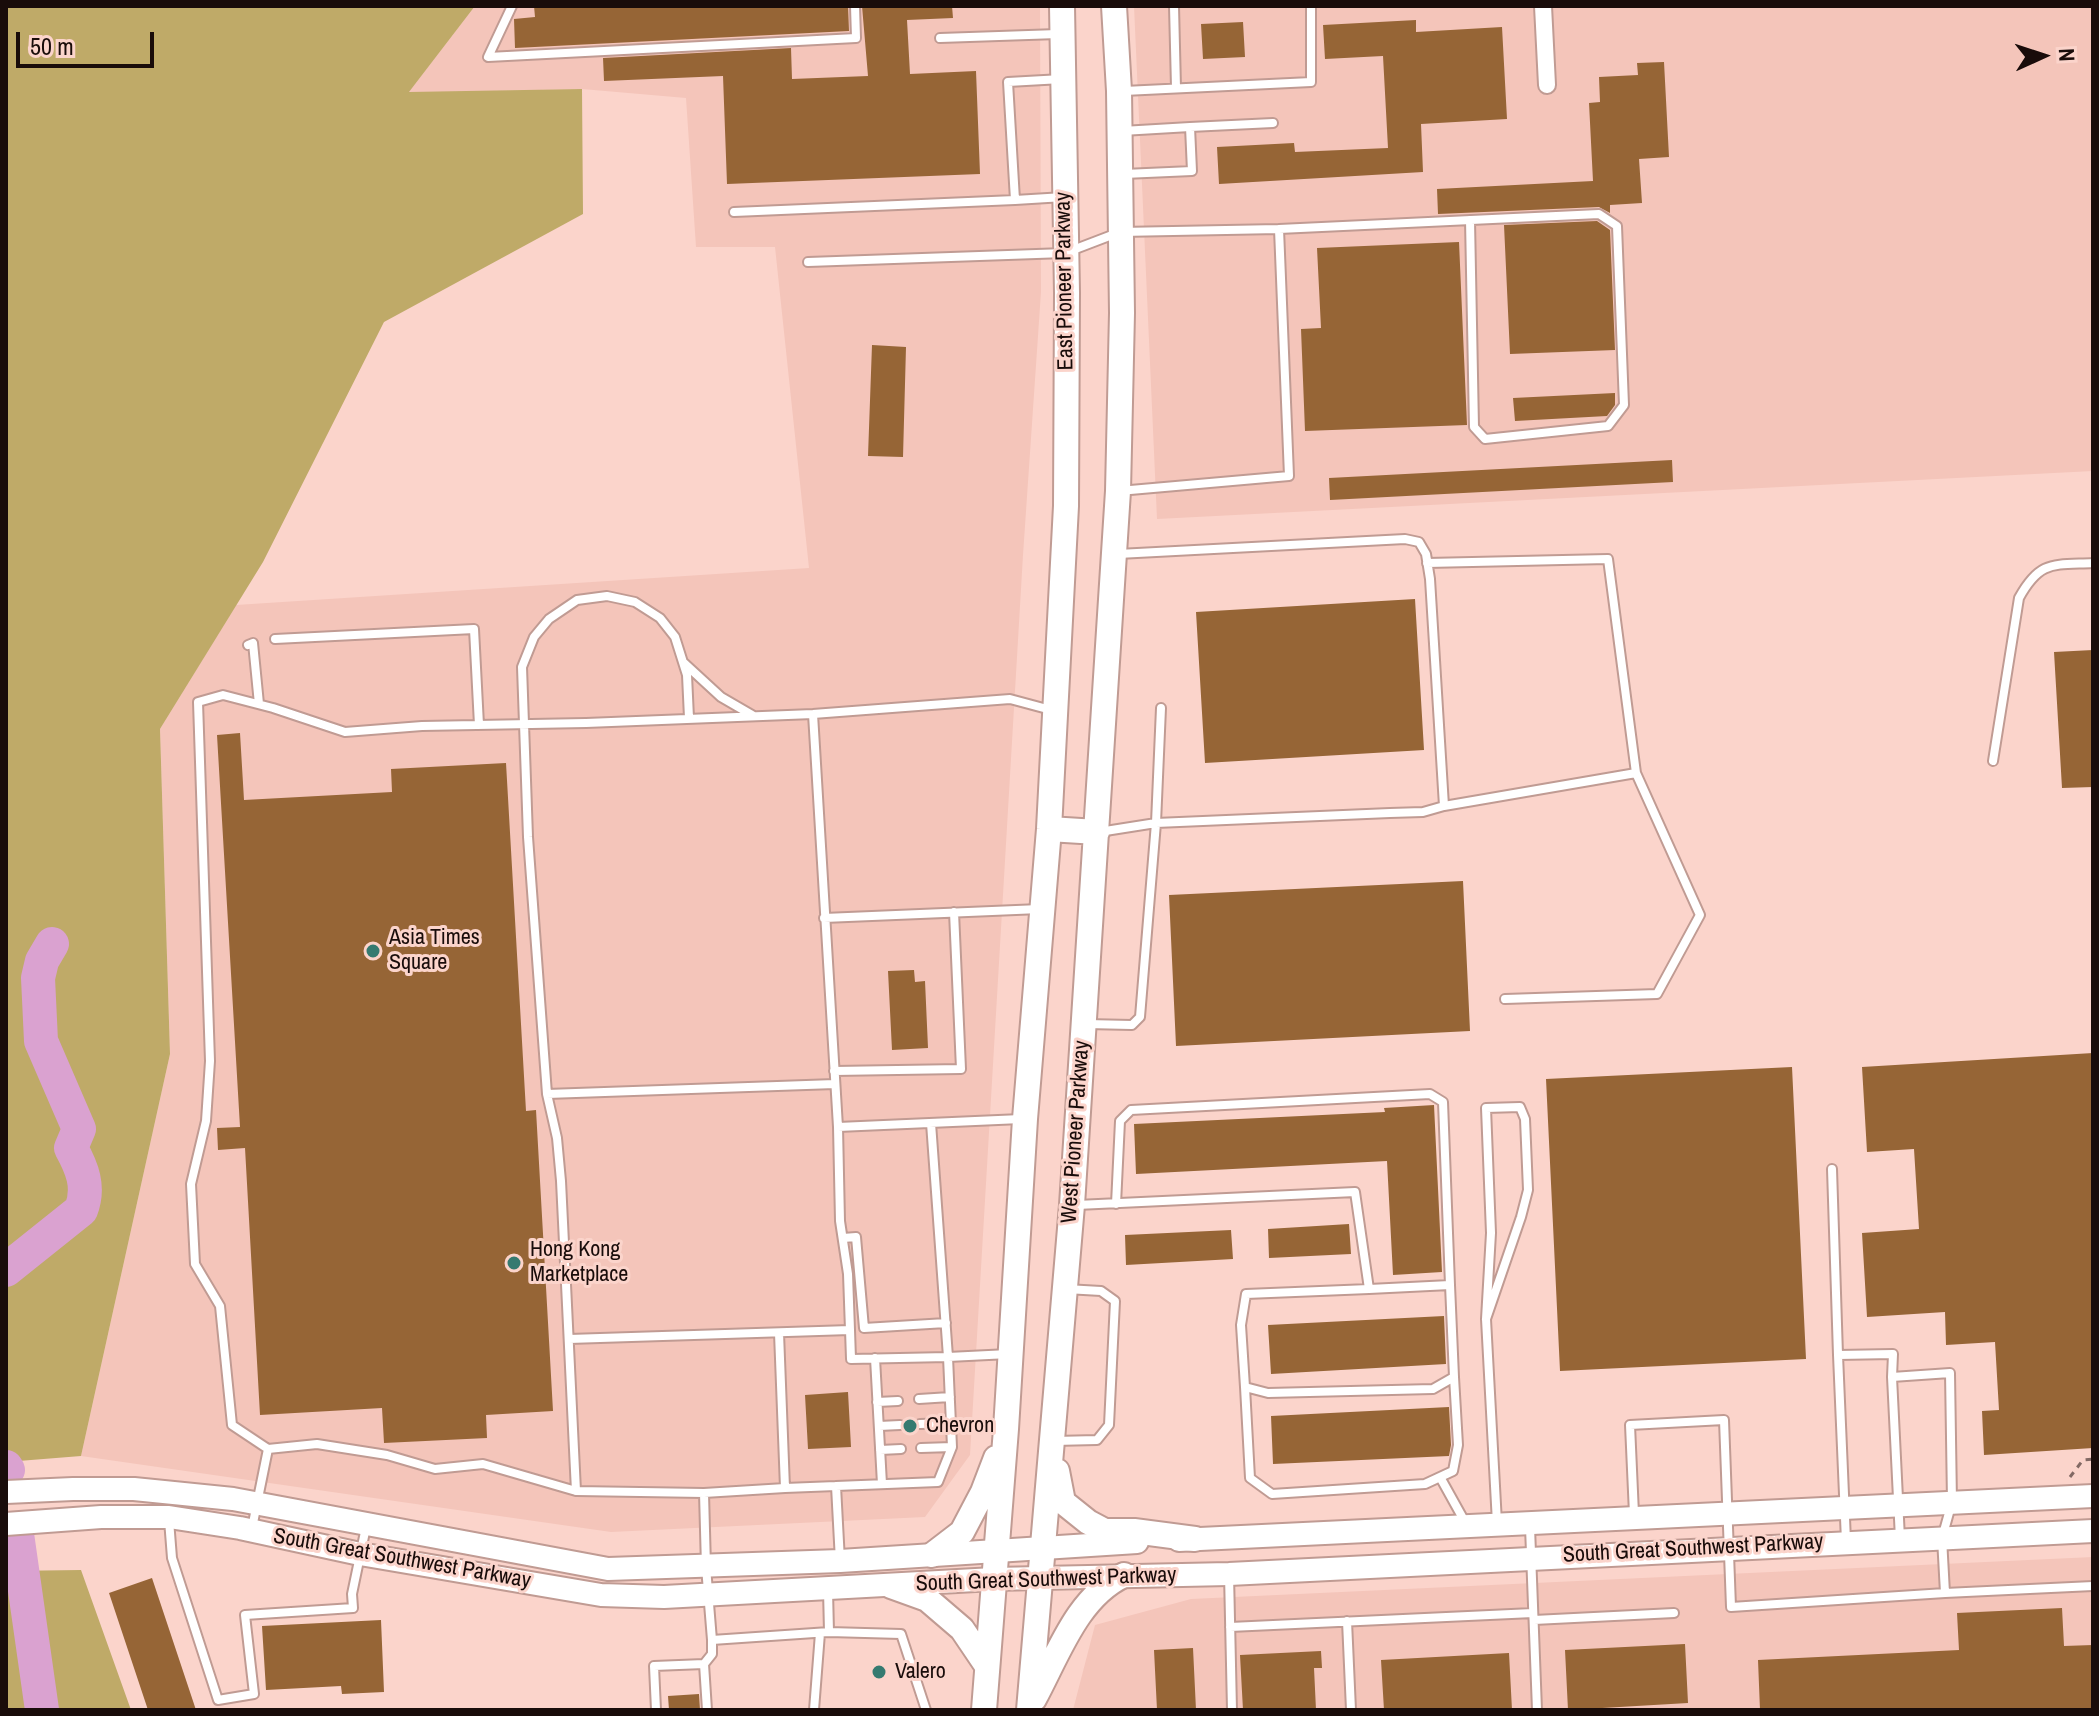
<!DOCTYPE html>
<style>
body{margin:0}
#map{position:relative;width:2099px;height:1716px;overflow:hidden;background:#fbd4cb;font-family:"Archivo Narrow",sans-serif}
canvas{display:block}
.frame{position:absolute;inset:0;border:8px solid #190c0a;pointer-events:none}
.north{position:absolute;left:2003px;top:16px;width:80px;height:80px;-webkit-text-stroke:6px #fbd4cb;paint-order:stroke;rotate:87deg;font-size:22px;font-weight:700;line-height:32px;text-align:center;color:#190c0a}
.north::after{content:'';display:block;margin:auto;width:28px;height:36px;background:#190c0a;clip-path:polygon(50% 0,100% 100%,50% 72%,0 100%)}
.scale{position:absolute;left:16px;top:32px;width:138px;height:36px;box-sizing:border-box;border:4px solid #190c0a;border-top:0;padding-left:10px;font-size:24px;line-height:28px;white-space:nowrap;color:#190c0a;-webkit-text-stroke:6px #fbd4cb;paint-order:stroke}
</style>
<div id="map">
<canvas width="2099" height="1716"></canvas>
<div class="frame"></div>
<div class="north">N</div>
<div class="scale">50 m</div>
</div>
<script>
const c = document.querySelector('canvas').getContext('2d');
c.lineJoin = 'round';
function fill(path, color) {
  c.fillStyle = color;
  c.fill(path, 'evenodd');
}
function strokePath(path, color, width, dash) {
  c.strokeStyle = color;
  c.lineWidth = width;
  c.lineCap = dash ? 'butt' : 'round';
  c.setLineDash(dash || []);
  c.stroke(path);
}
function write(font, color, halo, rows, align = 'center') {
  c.font = font + ' "Archivo Narrow",sans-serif';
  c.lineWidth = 6;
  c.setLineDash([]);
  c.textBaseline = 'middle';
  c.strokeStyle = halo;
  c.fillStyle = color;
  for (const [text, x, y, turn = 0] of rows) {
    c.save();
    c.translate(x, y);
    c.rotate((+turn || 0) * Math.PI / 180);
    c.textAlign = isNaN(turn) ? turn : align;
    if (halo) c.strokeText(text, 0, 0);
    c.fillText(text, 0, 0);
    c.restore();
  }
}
fill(new Path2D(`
 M475,6H1040L1041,292L1023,555L970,1455L925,1517L611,1532L81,1456L170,1054L160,729L236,605L809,568L775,247H696L686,98L582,89L408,93Z
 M1134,6H2093V471L1157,519Z
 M2093,1557V1710H1073L1095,1625L1191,1599Z`), '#f4c5ba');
fill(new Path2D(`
 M6,6H475L409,92L582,89L583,214L384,322L263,562L160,729L170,1054L81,1456L6,1462Z
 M81,1570L131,1710H6V1571Z`), '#bfaa68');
strokePath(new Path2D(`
 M6,1270L81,1210C90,1187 82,1168 71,1148L79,1129L41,1041L38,978L42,961L52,944
 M6,1467L8,1470
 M17,1534L42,1710`), '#daa2d0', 34);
fill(new Path2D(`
 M534,6H848L849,31L515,48L514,19L535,17Z
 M862,6H952L953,18L907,20L910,74L976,71L980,174L727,184L723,76L604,81L603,58L791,48L792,79L868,76Z
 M1416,20V32L1502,27L1507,119L1421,124L1423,172L1219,184L1217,147L1294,143L1295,152L1388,148L1383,56L1325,59L1323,25Z
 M1243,22L1245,57L1203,59L1201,24Z
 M1664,62L1669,157L1639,159L1642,203L1610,205V213L1599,207L1438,214L1437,189L1593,181L1589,103L1600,102L1599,77L1638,75L1637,63Z
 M1597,221L1610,230L1615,350L1510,354L1504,225Z
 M1459,242L1467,425L1305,431L1301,329L1321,328L1317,248Z
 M872,345L906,347L903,457L868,456Z
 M1615,393V405L1607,416L1515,421L1513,398Z
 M1672,460L1673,482L1330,500L1329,478Z
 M1415,599L1424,750L1205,763L1196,612Z
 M2093,650V787L2062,788L2054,652Z
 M240,733L244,800L392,792L391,769L506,763L526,1111L536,1110L553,1411L486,1415L487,1438L384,1443L382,1408L260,1415L245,1148L218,1150L217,1128L240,1127L217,735Z
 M1463,881L1470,1031L1176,1046L1169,895Z
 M914,970L915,982L925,981L928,1048L892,1050L888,971Z
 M2093,1053V1448L1984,1455L1982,1411L1999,1410L1995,1342L1946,1345L1945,1312L1867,1317L1862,1233L1919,1229L1914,1149L1867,1152L1862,1067Z
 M1792,1067L1806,1359L1560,1371L1546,1079Z
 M1434,1105L1442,1272L1393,1275L1387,1161L1136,1174L1134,1124L1385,1112L1384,1108Z
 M1349,1224L1351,1254L1269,1258L1268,1229Z
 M1231,1230L1233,1259L1126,1265L1125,1235Z
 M1444,1316L1446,1364L1271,1374L1268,1325Z
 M848,1392L851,1447L808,1449L805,1395Z
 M1449,1407L1451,1445L1449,1456L1273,1464L1271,1416Z
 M152,1578L196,1710H148L109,1593Z
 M2062,1608L2064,1646L2093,1645V1710H1760L1758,1660L1959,1650L1957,1613Z
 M381,1620L384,1692L342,1694L341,1686L266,1690L262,1626Z
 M1685,1644L1688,1703L1568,1710L1565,1650Z
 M1193,1648L1196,1710H1157L1154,1650Z
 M1321,1651L1322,1668H1314L1316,1710H1243L1240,1655Z
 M1509,1653L1512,1710H1384L1381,1660Z
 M699,1694L700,1710H669L668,1696Z`), '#966536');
const service = new Path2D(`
 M512,6L488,57L856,38L855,6
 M1174,6L1176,88
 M940,38L1058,34
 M1062,79L1008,82L1015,200L1064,197
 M1124,91L1311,82V6
 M1122,131L1190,127
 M1124,174L1192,171L1190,127L1273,123
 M734,212L1015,200
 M1279,229L1599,214L1617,226L1624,405L1608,426L1485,439L1474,427L1470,220
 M808,262L1065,253L1120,232L1279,229L1289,476L1119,491
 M1427,563L1608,559L1636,773L1700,915L1657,994L1505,999
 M275,639L474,629L479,725
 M248,645L253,643L259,704
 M684,663L721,697L752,715
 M689,718L687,675L675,637L660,618L635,602L607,596L577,600L549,619L534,637L522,667L528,837L547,1094L557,1138L561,1181L576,1491L704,1493L706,1567L712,1640V1654L704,1664L707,1710
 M1993,761L2019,598C2040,560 2053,565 2093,563
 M1444,806L1636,773
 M1099,832L1156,823L1390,813L1423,812L1444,806L1430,579L1426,554L1419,542L1405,539L1118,554
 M824,918L1040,909
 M1086,1024L1132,1025L1140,1017L1156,823L1161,708
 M834,1071L961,1069L954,912
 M547,1094L835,1084
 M838,1127L1021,1119
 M1832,1169L1838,1355
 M1116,1204L1120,1121L1131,1110L1430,1094L1443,1102L1450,1285
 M1077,1205L1355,1192L1369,1289L1450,1285L1454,1377L1433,1389L1268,1393L1245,1387L1241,1325L1246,1294L1369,1289
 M843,1238L856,1237L864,1328L946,1323
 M1486,1319L1521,1217L1528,1190L1525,1119L1520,1107L1486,1108L1491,1233L1486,1319L1497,1523
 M850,1330L851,1359L948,1357L931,1123
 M569,1339L850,1330L848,1274L840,1221L838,1127L813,714
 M875,1358L882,1484
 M1245,1387L1250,1478L1272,1494L1425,1484L1453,1471L1458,1445L1454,1377
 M919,1399L950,1397
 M877,1402L898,1401
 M920,1424L951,1423
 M879,1426L900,1425
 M1054,1441L1097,1440L1109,1425L1115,1301L1101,1291L1066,1289
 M921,1448L952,1447
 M268,1449L317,1444L387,1455L435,1469L483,1464L576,1491
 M880,1450L901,1449
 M1440,1477L1465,1522
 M836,1486L840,1561
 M785,1488L938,1482L952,1447L948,1357L1009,1354
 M704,1493L785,1488L779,1333
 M1634,1514L1630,1425L1724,1420L1731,1607L1945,1593L1942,1538L1952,1502L1950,1373L1892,1377L1900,1539
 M169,1520L172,1558L218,1700L254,1694L245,1615L353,1608L352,1594L366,1527
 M1530,1527L1537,1710
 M252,1528L268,1449L232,1425L220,1306L195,1264L191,1184L206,1121L210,1061L198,702L223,695L273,708L345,732L422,726L586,723L813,714L1010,699L1051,710
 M1846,1541L1838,1355L1893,1354L1892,1377
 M1229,1574L1232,1710
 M1945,1593L2093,1586
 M1534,1620L1674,1613
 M1347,1621L1351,1710
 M1230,1627L1533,1613
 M829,1632L901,1634L926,1710
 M712,1640L829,1632L828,1590
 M656,1710L654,1666L704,1664
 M814,1710L820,1633`);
const minor = new Path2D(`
 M1543,6L1547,85`);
const secondary = new Path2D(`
 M6,1492L73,1489H134L233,1499L608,1569L840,1561L1137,1542
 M6,1524L101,1517H169L240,1528L360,1554L601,1595L664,1597L994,1579L1229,1574L2093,1531
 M1179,1540L2093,1496`);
const primary = new Path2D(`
 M1049,829L1097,832
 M1057,1471L1063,1502L1088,1522L1105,1531H1134L1195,1539
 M932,1555L962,1532L983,1492L996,1458
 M891,1586L927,1599L962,1629L987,1666
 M1034,1699C1058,1655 1077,1597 1124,1575
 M984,1710L1006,1429L1025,1119L1049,829L1066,506L1067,293L1062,6
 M1029,1710L1072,1205L1118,491L1122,313L1119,91L1114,6`);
strokePath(service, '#c09b93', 12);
strokePath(minor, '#c09b93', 20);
strokePath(secondary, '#c09b93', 26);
strokePath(primary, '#c09b93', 28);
strokePath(new Path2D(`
 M2070,1477L2083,1460L2093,1459`), '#826964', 3, [6, 6]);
strokePath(service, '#fff', 8);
strokePath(minor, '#fff', 16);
strokePath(secondary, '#fff', 22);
strokePath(primary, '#fff', 24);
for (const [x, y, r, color] of [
 [373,951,8,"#357a70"],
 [514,1263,8,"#357a70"],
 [910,1426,8,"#357a70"],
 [879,1672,8,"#357a70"]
]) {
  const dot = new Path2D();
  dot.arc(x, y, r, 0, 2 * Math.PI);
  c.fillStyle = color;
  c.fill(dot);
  strokePath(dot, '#fbd4cb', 3);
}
write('22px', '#190c0a', '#fbd4cb', [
 ["East Pioneer Parkway",1065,281,-91],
 ["West Pioneer Parkway",1076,1132,-86],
 ["South Great Southwest Parkway",1693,1549,-3],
 ["South Great Southwest Parkway",402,1559,10],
 ["South Great Southwest Parkway",1046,1580,-2]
]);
write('22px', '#190c0a', '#fbd4cb', [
 ["Asia Times",389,938],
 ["Square",389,963],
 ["Hong Kong",530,1250],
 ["Marketplace",530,1275],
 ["Chevron",926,1426],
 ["Valero",895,1672]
], 'left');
</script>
